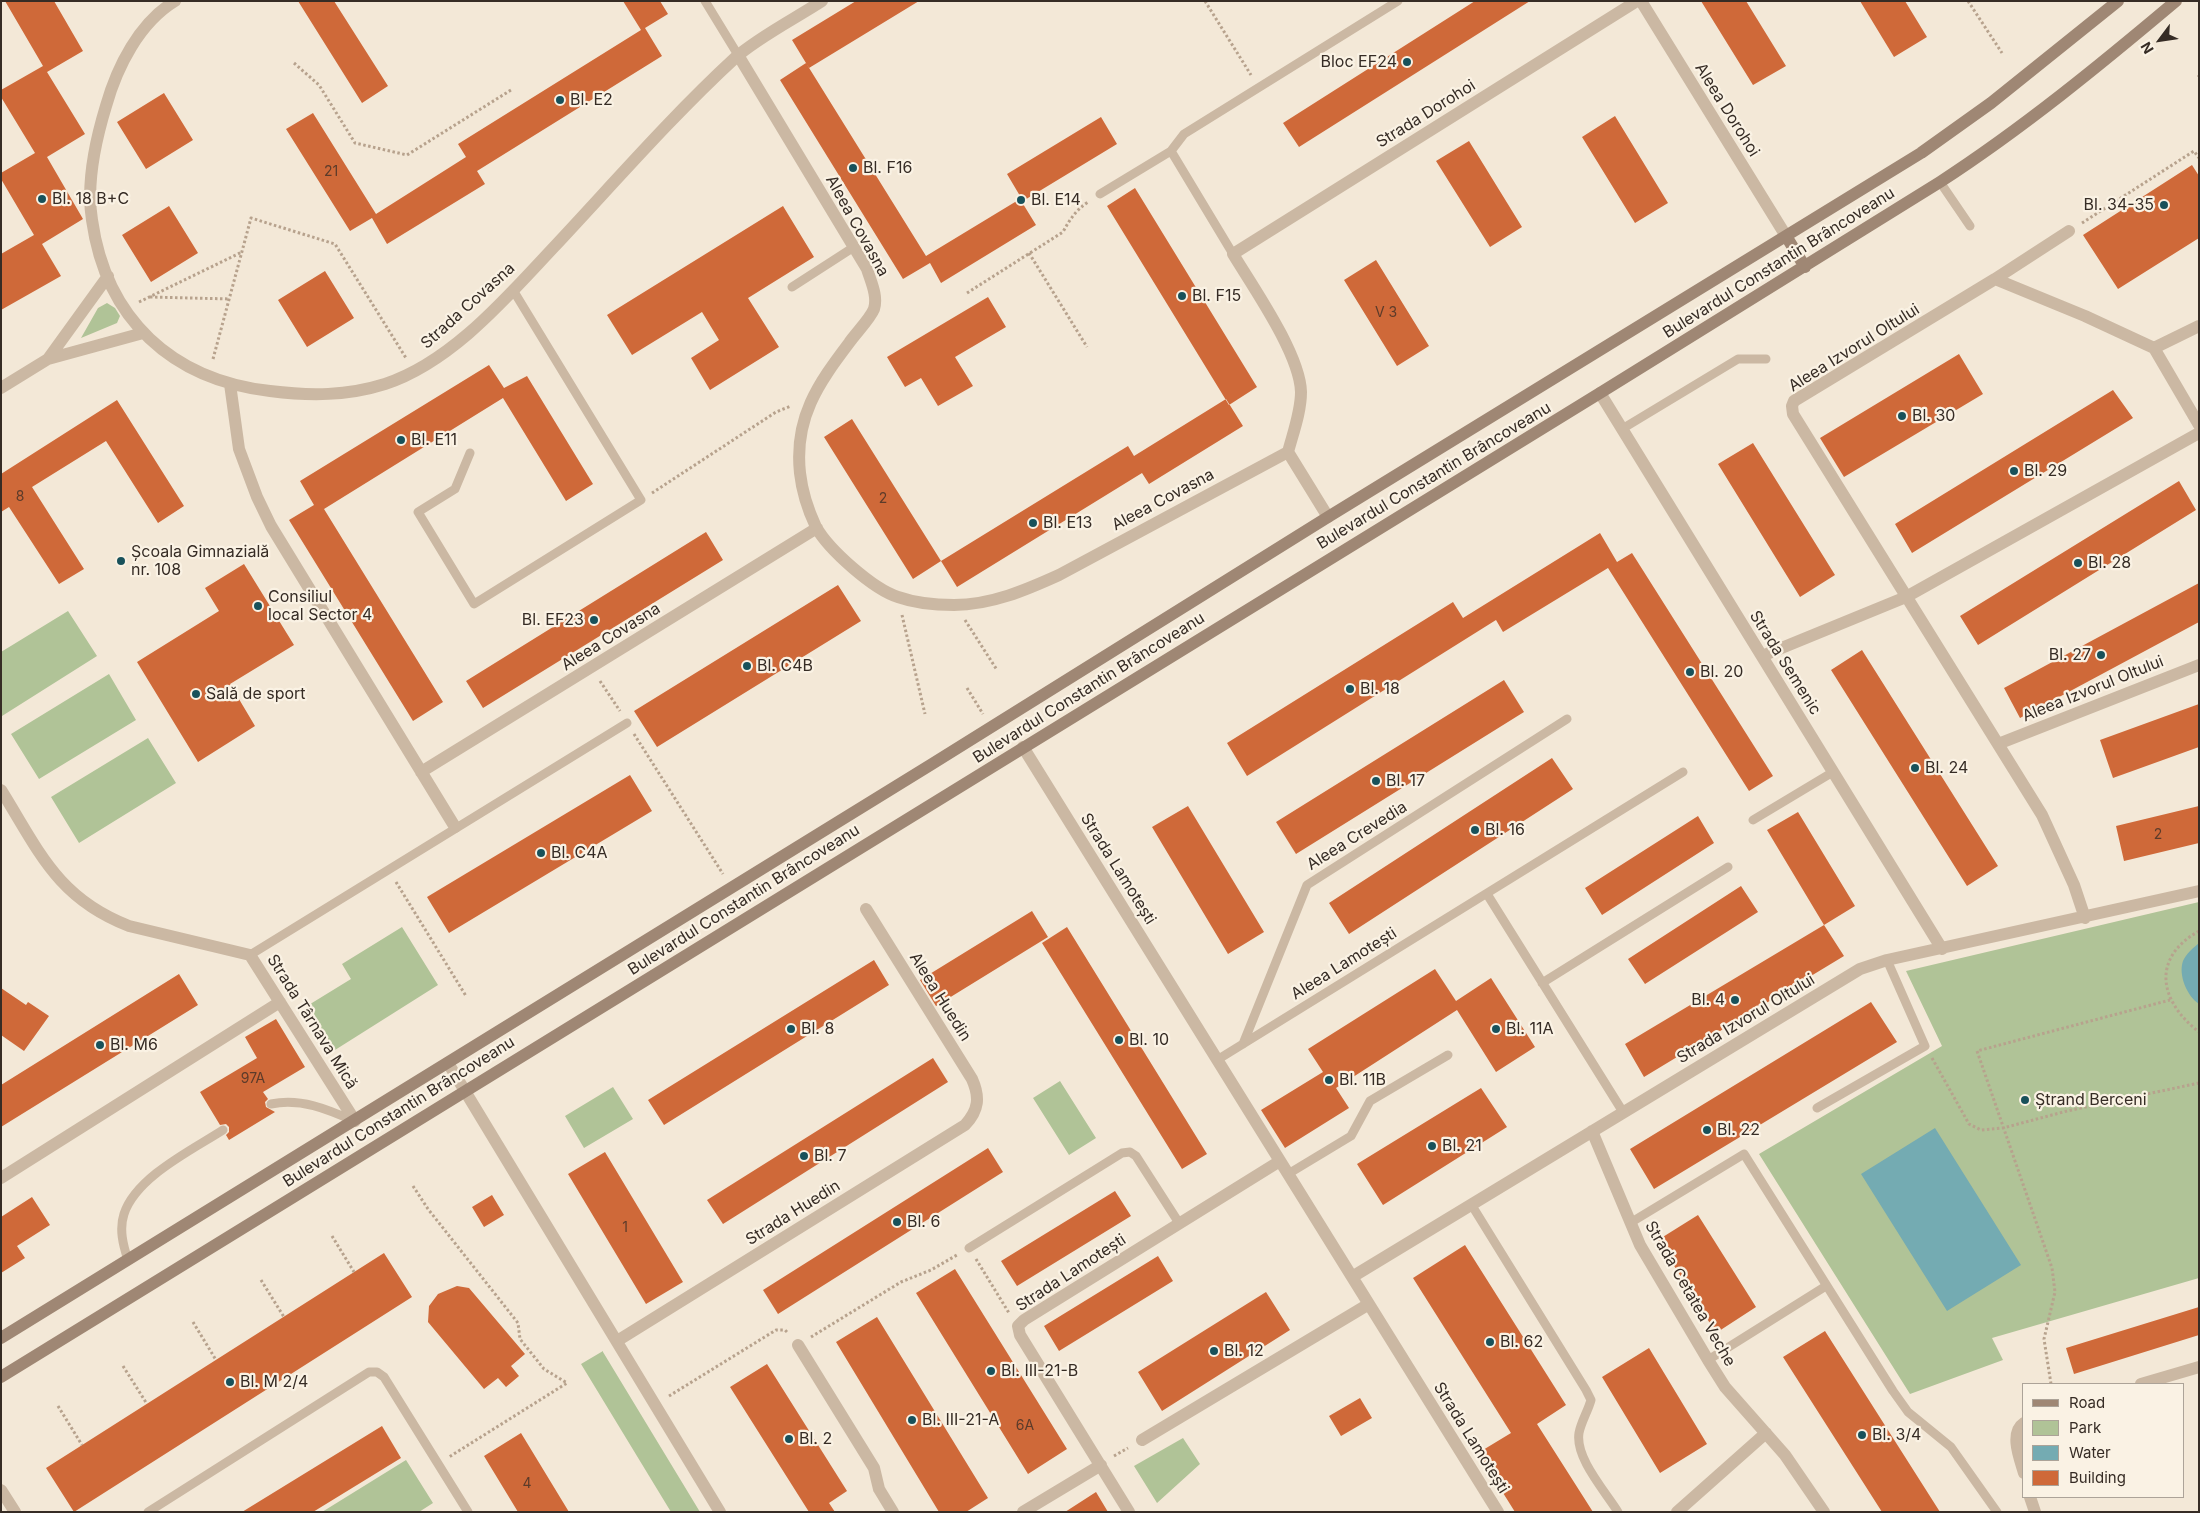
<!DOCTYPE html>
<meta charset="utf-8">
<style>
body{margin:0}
#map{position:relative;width:2200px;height:1513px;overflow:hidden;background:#f3e8d7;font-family:Inter,sans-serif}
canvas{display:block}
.frame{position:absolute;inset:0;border:2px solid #362c25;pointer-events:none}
.legend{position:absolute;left:2022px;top:1383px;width:162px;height:115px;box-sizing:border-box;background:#faf2e4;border:1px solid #aca398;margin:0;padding:6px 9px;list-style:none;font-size:15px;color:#362c25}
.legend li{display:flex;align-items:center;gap:10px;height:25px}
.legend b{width:25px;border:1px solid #aca398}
.north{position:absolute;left:2135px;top:15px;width:50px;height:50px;-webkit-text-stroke:4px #faf2e4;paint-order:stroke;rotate:239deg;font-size:14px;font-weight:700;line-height:20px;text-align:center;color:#362c25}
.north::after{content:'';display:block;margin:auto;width:18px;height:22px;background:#362c25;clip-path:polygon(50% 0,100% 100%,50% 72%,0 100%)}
</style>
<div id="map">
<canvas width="2200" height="1513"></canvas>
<div class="frame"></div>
<ul class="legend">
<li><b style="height:6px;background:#9f8774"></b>Road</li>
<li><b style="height:14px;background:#b0c397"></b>Park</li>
<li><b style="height:14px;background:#74abb2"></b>Water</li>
<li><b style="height:14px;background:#cf6939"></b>Building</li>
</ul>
<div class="north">N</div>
</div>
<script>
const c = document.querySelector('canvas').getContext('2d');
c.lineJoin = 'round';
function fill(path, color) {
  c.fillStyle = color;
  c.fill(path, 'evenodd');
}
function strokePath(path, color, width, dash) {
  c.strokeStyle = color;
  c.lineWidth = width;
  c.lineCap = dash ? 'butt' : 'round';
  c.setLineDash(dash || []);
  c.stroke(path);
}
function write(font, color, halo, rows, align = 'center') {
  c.font = font + ' Inter,sans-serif';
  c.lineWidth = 4.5;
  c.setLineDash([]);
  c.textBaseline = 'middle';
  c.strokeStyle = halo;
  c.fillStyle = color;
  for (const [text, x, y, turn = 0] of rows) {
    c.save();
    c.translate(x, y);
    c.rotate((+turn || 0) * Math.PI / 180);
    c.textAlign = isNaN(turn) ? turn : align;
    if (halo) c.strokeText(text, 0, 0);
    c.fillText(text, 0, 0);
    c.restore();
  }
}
fill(new Path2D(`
 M107,303L115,308L120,316L117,323L81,338L98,308Z
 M68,611L97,656L2,716L1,652Z
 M109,674L136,720L39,779L11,734Z
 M148,738L176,783L79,843L51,797Z
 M2199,902V1278L1992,1338L2003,1360L1910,1394L1759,1154L1942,1046L1906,971Z
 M402,927L438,985L335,1050L307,1006L351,979L342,964Z
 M1060,1081L1096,1138L1069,1155L1033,1098Z
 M613,1087L633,1119L584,1148L565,1116Z
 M603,1351V1352L700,1512H671L581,1364Z
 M1183,1438L1200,1464L1157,1503L1134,1466Z
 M406,1460L433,1503L419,1512H322Z`), '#b0c397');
fill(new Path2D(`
 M2199,943V1004C2187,996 2178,975 2183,961C2186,954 2193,948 2199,943Z
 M1935,1128L2021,1265L1947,1311L1861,1174Z`), '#74abb2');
fill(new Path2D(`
 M5,1H54L83,51L47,72L85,134L47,157L83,219L42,244L61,276L1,310V254L34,235L1,179V173L35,153L1,97V90L43,66Z
 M298,1H334L388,86L362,103Z
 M623,1H660L668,14L645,28L662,56L477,171L485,184L387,244L372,218L350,231L286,129L313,113L376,214L466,157L458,144L641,30Z
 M856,1H919L809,68L792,40Z
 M1475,1H1530L1299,147L1283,123Z
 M1701,1H1746L1786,66L1753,85Z
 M1860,1H1905L1927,37L1894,57Z
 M806,63L926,256L1020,199L1036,225L941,283L930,263L903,279L780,80Z
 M164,93L193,140L146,169L117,122Z
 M1615,116L1668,203L1635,223L1582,137Z
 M1101,117L1117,144L1023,201L1007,174Z
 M1469,141L1522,227L1490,247L1436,161Z
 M2192,165L2199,176V238L2118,289L2083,235Z
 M1135,188L1257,387L1229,405L1107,206Z
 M169,206L198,253L151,282L122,235Z
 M783,206L814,257L748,298L779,347L710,390L691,358L719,340L702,312L632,355L607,315Z
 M1376,260L1429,346L1397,366L1344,280Z
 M325,271L354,318L307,347L278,300Z
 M988,297L1006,327L955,357L973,386L938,406L921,378L905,387L887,357Z
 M1959,354L1983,394L1844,477L1820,438Z
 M489,365L504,388L527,376L593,484L566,501L503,398L324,509L443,702L413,721L289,520L314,505L300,481Z
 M2113,390L2133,418L1912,553L1895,524Z
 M1226,399L1243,426L1149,484L1142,473L957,587L941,561L1128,446L1134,456Z
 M117,400L184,506L158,523L106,441L32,487L84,569L59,584L9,507L1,512V474Z
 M852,419L941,561L913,579L824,437Z
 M1753,443L1835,575L1800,597L1718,464Z
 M2179,481L2196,510L1978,645L1960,616Z
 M706,532L723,560L483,708L466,681Z
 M1600,533L1617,562L1632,553L1773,776L1749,791L1608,568L1503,632L1496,620L1247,776L1227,743L1453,602L1463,618Z
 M244,564L294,645L230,684L255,726L198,762L137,662L219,611L205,588Z
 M2199,583V622L2020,718L2004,688Z
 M838,585L861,621L657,747L634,711Z
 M1862,650L1998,866L1967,886L1831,670Z
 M1504,680L1524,712L1296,854L1276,822Z
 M2199,704V747L2113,778L2100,740Z
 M1552,758L1573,789L1349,934L1329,903Z
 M630,775L652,811L449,933L427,897Z
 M1188,806L1264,932L1228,954L1152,827Z
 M2199,806V843L2124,861L2116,826Z
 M1798,812L1855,906L1824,925L1767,830Z
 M1698,816L1714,843L1602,915L1585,888Z
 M1741,886L1758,912L1645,984L1628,959Z
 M1032,911L1048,937L936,1006L920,980Z
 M1824,925L1844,956L1644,1077L1625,1044Z
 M1067,927L1207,1154L1182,1169L1042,943Z
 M874,960L889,985L664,1125L648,1100Z
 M1435,969L1456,1001L1491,978L1535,1047L1496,1072L1457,1010L1336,1088L1349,1108L1285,1148L1261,1110L1323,1072L1308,1049Z
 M179,974L198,1005L1,1127V1085Z
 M1,988L26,1005L28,1002L49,1016L24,1051L1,1035Z
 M1871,1002L1897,1042L1654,1189L1630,1149Z
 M276,1019L305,1067L263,1092L268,1099L265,1102L266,1107L275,1112L229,1140L226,1135L229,1132V1127L226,1124L220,1125L200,1092L257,1058L245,1037Z
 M933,1058L948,1082L723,1224L707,1200Z
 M1481,1088L1507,1127L1383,1205L1357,1164Z
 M988,1148L1003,1172L778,1314L763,1290Z
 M605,1152L683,1282L646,1304L568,1174Z
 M1115,1191L1131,1216L1017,1286L1001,1261Z
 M492,1195L504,1215L484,1227L472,1207Z
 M32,1197L50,1225L17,1246L25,1258L1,1273V1217Z
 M1698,1215L1756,1307L1716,1333L1658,1240Z
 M1465,1245L1566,1405L1537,1424L1593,1512H1515L1478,1453L1511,1433L1413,1278Z
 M384,1253L412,1297L74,1512L46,1468Z
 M1158,1256L1173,1281L1059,1351L1044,1326Z
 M955,1269L1067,1449L1028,1474L916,1293Z
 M457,1286L469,1288L525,1354L511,1366L519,1376L506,1387L498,1378L484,1389L428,1322L429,1306L438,1294Z
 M1266,1292L1290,1330L1162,1411L1138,1372Z
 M2199,1307V1335L2074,1374L2066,1348Z
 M877,1317L988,1498L966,1512H939L836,1342Z
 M1825,1331L1940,1512H1882L1783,1357Z
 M1649,1348L1707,1444L1660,1473L1602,1377Z
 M767,1364L847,1491L829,1503L835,1512H809L730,1387Z
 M1360,1398L1372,1418L1341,1436L1329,1416Z
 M382,1426L401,1458L313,1512H242Z
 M521,1433L569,1512H518L484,1456Z
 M1096,1492L1108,1512H1065Z`), '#cf6939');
strokePath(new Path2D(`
 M1205,1L1251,75
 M1968,1L2002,53
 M294,63L319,85L355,143L407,155L511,90
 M2198,75L2199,76
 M2082,223L2194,151L2199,158
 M1029,253L1087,347
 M967,293L1063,232C1070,219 1076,210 1088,202
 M150,297L230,299
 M139,302L242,252
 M213,359L251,218L335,244L406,358
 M652,493L776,412L791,406
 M902,615L925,714
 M965,620L997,670
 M600,681L620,711
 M967,688L983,714
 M634,734L723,874
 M396,882L466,996
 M2199,931C2151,958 2159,1001 2199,1032
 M1932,1058L1969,1124L1981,1130L2003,1128L2067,1111L2199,1083
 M413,1186L428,1209L518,1323L520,1339L544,1369L567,1383L449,1457
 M332,1236L354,1272
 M976,1259L1009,1313
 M261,1280L284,1317
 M193,1322L216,1360
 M811,1337L901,1282L931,1270L957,1255
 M123,1366L147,1404
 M2051,1384L2044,1339L2055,1292L2052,1268L1977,1051L2170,1000
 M669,1396L776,1330H785L788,1333
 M58,1406L82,1445
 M1114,1456L1128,1448`), '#b7a28d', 3, [2.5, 2.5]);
strokePath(new Path2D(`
 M705,1L738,55
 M1171,151L1184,134L1398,1
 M1940,182L1970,226
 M1100,194L1171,151L1233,254
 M792,287L854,247
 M1622,429L1738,359H1766
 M470,453L455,489L418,512L474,604L641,500L513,290
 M1753,820L1833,772
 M1487,894L1623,1112
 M250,955L627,723
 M1542,983L1728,867
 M1243,1044L1307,885L1567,719
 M1217,1060L1683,772
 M271,1104C301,1098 327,1109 354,1121
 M1817,1108L1925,1046L1887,960
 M1288,1174L1351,1136L1370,1101L1448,1055
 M1471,1204L1586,1390L1591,1400C1588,1411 1581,1422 1579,1433C1575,1458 1605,1491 1618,1512
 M1630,1223L1744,1154L1893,1391L1908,1412L1951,1447L1997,1512
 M969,1248L1122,1153L1130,1152L1136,1156L1179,1223
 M128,1260C123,1245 119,1229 124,1214C136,1177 192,1150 223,1130
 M1708,1360L1826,1286
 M148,1512L369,1372H377L384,1377L468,1512`), '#cbb8a3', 9);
strokePath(new Path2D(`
 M175,1C139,23 117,67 106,106C95,142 86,183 92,220C106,319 172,380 270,391C310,396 347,396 385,384C452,362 507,297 554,247C613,184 672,116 735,58C757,38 796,18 822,1
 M1641,1L1786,236
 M738,55L867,269C871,282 878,296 874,309C870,319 855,334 849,343C818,384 794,418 800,473C802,491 808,510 816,527C829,550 873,589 898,597C915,603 936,605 954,605C991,605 1026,590 1059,575L1288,452
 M1995,279L2069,231
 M2154,348L2199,326
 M48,359L108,276
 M230,384L239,449L257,497L271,526L455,827
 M1,388L48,359L143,333
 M1600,393L1942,949
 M1328,517L1288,452C1293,433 1301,412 1301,392C1300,354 1253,287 1233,254L1637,1
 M1762,656L1906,597L2199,433
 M1998,744L2199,665
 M1023,747L1498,1512
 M421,772L817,528
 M1,790C39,851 57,898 129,926L250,955L355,1121
 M2085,918L2074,885L2042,815L1793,414L1792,406L1794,401L1995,279L2085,316L2154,348L2199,425
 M448,1063L720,1512
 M1592,1131L1640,1245L1708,1360L1725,1387L1785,1455L1824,1512
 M1,1178L280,1002
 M1352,1277L1860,969L1887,960L2199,891
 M617,1341L965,1125C979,1110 980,1097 972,1079L866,909
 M798,1345L874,1468L879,1489L893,1512
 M2141,1384L2199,1367
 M2024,1423C2009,1433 2020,1459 2024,1473
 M1142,1440L1369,1304
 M1,1490L15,1512
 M2030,1497L2035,1512
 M1023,1512L1101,1465
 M1129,1512L1020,1335L1018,1326L1024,1320L1280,1161
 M1677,1512L1766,1433`), '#cbb8a3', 12);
strokePath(new Path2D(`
 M1786,236L1805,267
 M1,1338L932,764L1328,517L1921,153L1991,103L2118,1
 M1,1377L1600,393L1940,182C2023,128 2100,65 2176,1`), '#9f8774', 12);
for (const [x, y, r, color] of [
 [1407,62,5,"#18515a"],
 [560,100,5,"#18515a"],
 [853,168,5,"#18515a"],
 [42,199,5,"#18515a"],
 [1021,200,5,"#18515a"],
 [2164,205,5,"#18515a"],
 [1182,296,5,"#18515a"],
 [1902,416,5,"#18515a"],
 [401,440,5,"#18515a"],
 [2014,471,5,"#18515a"],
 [1033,523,5,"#18515a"],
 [121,561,5,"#18515a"],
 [2078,563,5,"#18515a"],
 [258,606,5,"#18515a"],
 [594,620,5,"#18515a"],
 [2101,655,5,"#18515a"],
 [747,666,5,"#18515a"],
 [1690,672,5,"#18515a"],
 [1350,689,5,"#18515a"],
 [196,694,5,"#18515a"],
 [1915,768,5,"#18515a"],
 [1376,781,5,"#18515a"],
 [1475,830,5,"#18515a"],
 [541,853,5,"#18515a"],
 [1735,1000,5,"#18515a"],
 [791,1029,5,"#18515a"],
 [1496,1029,5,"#18515a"],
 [1119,1040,5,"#18515a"],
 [100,1045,5,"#18515a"],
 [1329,1080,5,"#18515a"],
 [2025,1100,5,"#18515a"],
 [1707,1130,5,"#18515a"],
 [1432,1146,5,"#18515a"],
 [804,1156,5,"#18515a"],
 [897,1222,5,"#18515a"],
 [1490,1342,5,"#18515a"],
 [1214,1351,5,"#18515a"],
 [991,1371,5,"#18515a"],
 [230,1382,5,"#18515a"],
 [912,1420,5,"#18515a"],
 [1862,1435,5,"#18515a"],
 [789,1439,5,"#18515a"]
]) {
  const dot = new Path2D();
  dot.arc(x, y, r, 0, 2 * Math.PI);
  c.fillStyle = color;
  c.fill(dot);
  strokePath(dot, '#faf2e4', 2);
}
write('14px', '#5c3b2a', null, [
 ["21",331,172],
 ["V 3",1386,313],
 ["8",20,497],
 ["2",883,499],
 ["2",2158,835],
 ["97A",253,1079],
 ["1",625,1228],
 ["6A",1025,1426],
 ["4",527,1484]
]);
write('16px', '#362c25', '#faf2e4', [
 ["Bloc EF24",1397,62,"right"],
 ["Bl. E2",570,100],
 ["Bl. F16",863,168],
 ["Bl. 18 B+C",52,199],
 ["Bl. E14",1031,200],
 ["Bl. 34-35",2154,205,"right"],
 ["Bl. F15",1192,296],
 ["Bl. 30",1912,416],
 ["Bl. E11",411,440],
 ["Bl. 29",2024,471],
 ["Bl. E13",1043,523],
 ["Școala Gimnazială",131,552],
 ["nr. 108",131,570],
 ["Bl. 28",2088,563],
 ["Consiliul",268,597],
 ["local Sector 4",268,615],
 ["Bl. EF23",584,620,"right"],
 ["Bl. 27",2091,655,"right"],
 ["Bl. C4B",757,666],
 ["Bl. 20",1700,672],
 ["Bl. 18",1360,689],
 ["Sală de sport",206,694],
 ["Bl. 24",1925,768],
 ["Bl. 17",1386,781],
 ["Bl. 16",1485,830],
 ["Bl. C4A",551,853],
 ["Bl. 4",1725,1000,"right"],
 ["Bl. 8",801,1029],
 ["Bl. 11A",1506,1029],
 ["Bl. 10",1129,1040],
 ["Bl. M6",110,1045],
 ["Bl. 11B",1339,1080],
 ["Ștrand Berceni",2035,1100],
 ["Bl. 22",1717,1130],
 ["Bl. 21",1442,1146],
 ["Bl. 7",814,1156],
 ["Bl. 6",907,1222],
 ["Bl. 62",1500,1342],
 ["Bl. 12",1224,1351],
 ["Bl. III-21-B",1001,1371],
 ["Bl. M 2/4",240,1382],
 ["Bl. III-21-A",922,1420],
 ["Bl. 3/4",1872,1435],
 ["Bl. 2",799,1439]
], 'left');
write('16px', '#362c25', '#faf2e4', [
 ["Aleea Dorohoi",1727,110,58],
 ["Strada Dorohoi",1426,114,-32],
 ["Aleea Covasna",857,226,61],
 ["Bulevardul Constantin Brâncoveanu",1779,263,-32],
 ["Strada Covasna",468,306,-42],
 ["Aleea Izvorul Oltului",1854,348,-32],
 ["Bulevardul Constantin Brâncoveanu",1434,476,-31],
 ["Aleea Covasna",1163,500,-28],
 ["Aleea Covasna",611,637,-32],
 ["Strada Semenic",1785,663,58],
 ["Bulevardul Constantin Brâncoveanu",1089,688,-32],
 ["Aleea Izvorul Oltului",2093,689,-22],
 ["Aleea Crevedia",1357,836,-32],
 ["Strada Lamotești",1118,869,58],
 ["Bulevardul Constantin Brâncoveanu",744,900,-32],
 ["Aleea Lamotești",1344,964,-32],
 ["Aleea Huedin",940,997,58],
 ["Strada Izvorul Oltului",1746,1019,-31],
 ["Strada Târnava Mică",312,1022,58],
 ["Bulevardul Constantin Brâncoveanu",399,1112,-32],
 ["Strada Huedin",793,1213,-32],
 ["Strada Lamotești",1071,1273,-33],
 ["Strada Cetatea Veche",1690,1294,60],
 ["Strada Lamotești",1471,1438,58]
]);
</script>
